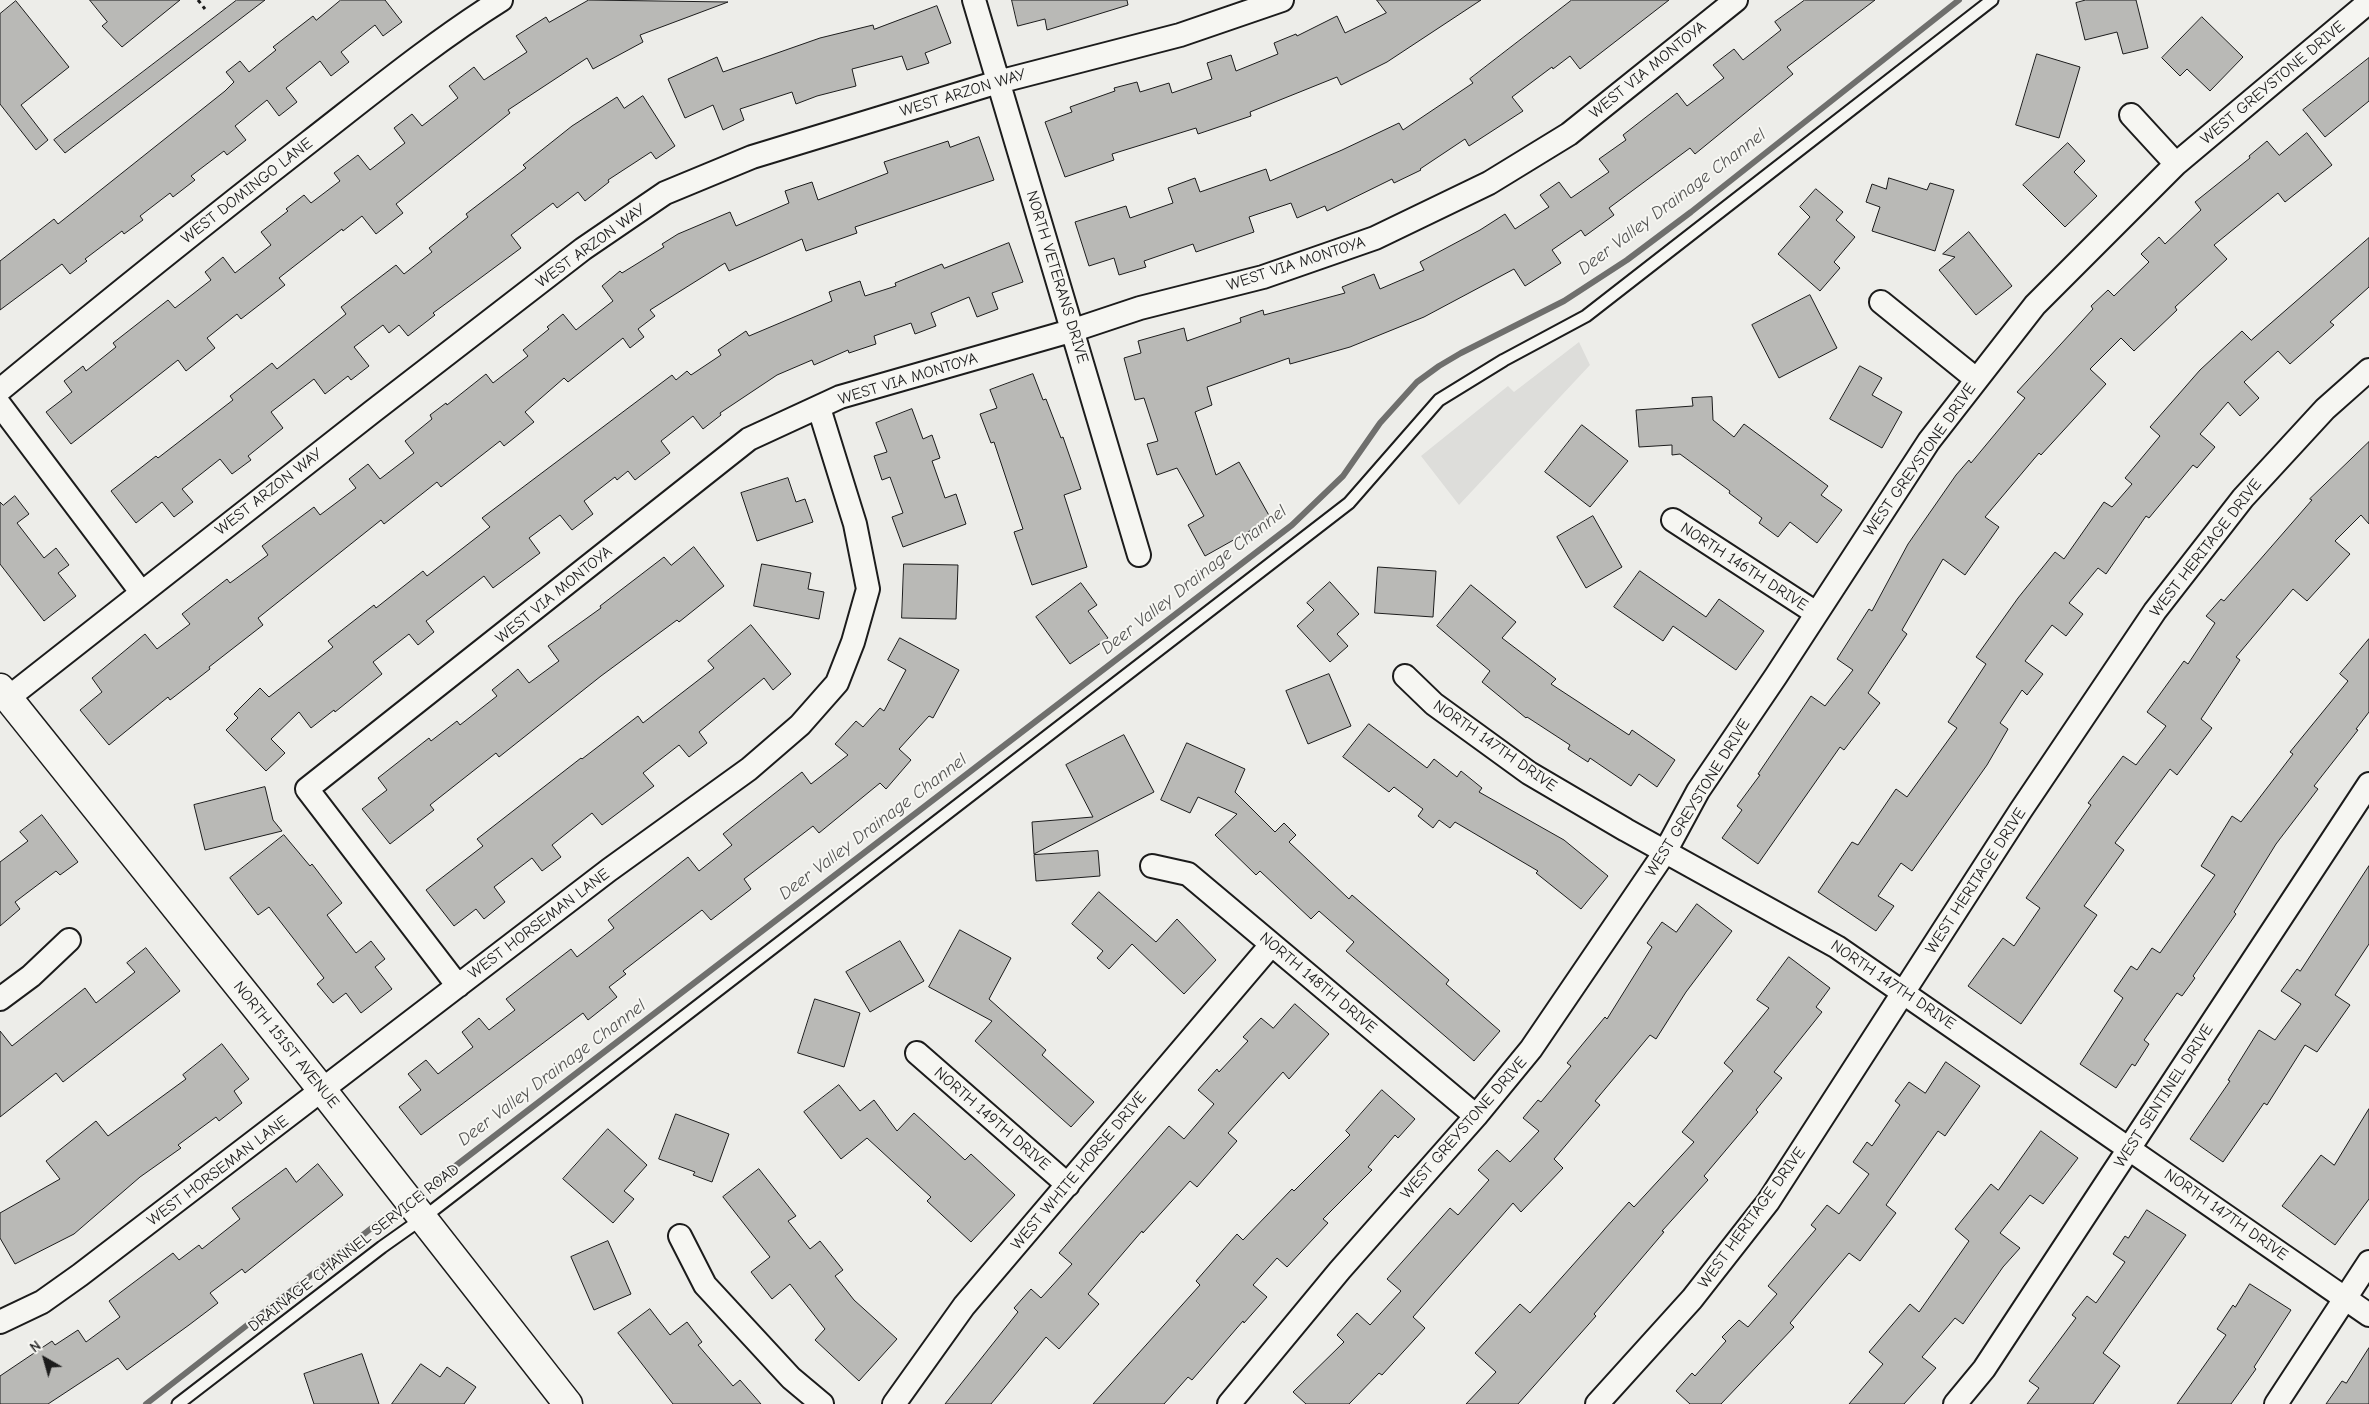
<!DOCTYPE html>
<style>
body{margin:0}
#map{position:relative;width:2369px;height:1404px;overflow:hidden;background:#edede9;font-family:"Comic Neue",sans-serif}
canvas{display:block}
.north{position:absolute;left:20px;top:1334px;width:50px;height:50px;-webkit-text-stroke:4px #f6f6f2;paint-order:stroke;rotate:322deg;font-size:14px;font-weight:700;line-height:20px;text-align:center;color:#1c1c1c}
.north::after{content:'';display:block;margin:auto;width:18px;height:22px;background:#1c1c1c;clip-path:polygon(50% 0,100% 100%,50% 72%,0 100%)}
</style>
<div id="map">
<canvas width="2369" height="1404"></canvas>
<div class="north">N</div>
</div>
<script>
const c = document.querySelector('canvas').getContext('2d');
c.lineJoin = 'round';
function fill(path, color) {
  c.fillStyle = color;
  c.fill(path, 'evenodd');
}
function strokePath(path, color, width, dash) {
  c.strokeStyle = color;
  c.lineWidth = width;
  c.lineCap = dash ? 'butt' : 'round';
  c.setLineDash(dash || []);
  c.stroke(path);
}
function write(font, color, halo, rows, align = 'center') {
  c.font = font + ' "Comic Neue",sans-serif';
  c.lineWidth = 4;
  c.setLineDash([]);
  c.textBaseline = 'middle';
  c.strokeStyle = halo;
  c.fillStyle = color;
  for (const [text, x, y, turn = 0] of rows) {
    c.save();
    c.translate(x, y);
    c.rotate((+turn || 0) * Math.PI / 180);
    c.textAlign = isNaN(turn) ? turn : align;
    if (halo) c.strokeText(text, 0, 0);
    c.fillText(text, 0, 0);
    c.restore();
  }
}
fill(new Path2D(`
 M1579,342L1590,365L1459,505L1421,456L1508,386L1514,392Z`), '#ddddda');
strokePath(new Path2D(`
 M437,1180L1292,525L1343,476L1380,423L1417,382L1439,366L1461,353L1564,301L1627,260L1691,212L1959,0
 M146,1404L378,1223`), '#6f6f6d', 6);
const building = new Path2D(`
 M90,0H180L122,47L102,26L107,22Z
 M237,0H265L65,153L54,140Z
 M341,0H385L402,22L383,36L375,25L341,52L349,62L331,76L320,61L286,88L297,102L279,116L267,100L235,126L246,140L227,155L224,151L191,176L195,180L173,197L170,193L140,216L143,220L124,234L122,231L85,259L87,261L70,274L62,264L0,310V261L54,219L58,224L225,91L234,82L226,72L240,61L249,72L276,50L273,47L313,16L316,20Z
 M589,0L728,2L640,35L643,42L593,69L587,58L508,110L510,113L396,204L403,213L376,234L362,216L343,231L342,229L279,278L285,285L241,319L237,314L207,338L215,348L186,371L178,360L71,444L46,412L72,392L64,381L83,366L86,371L116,347L113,343L168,300L175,308L211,280L205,272L223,257L235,273L271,245L261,232L288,211L286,209L304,195L311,203L340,181L334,173L358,155L370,170L405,143L394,128L412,114L422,126L458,98L449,86L474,67L484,80L527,52L516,36L546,17L549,22Z
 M1012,0H1127L1128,5L1047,30L1045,19L1018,26Z
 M1377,0H1481L1387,62L1341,85L1337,77L1250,112L1251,116L1198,134L1196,128L1112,154L1114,160L1065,177L1045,122L1072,112L1070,107L1115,91L1114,88L1137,82L1140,92L1169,83L1172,93L1212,79L1207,63L1231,55L1236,71L1278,54L1274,43L1296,34L1297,36L1337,16L1345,33L1386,13Z
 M1572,0H1669L1580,69L1570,56L1553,69L1552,67L1512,97L1523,111L1469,146L1465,139L1420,169L1421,170L1394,183L1392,179L1327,211L1325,206L1297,218L1291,203L1249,217L1254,232L1196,252L1193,244L1144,261L1146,267L1119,275L1114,258L1089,266L1075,222L1126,206L1130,218L1173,203L1168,188L1195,178L1200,192L1266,169L1270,181L1342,150L1399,123L1403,130L1473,83L1470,79Z
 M1805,0H1875L1787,67L1793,74L1695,154L1690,148L1609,208L1614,215L1585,236L1581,230L1552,250L1561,263L1525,286L1514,269L1424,317L1350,347L1290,364L1289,358L1207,387L1212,405L1195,412L1216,475L1239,462L1271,519L1205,556L1188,525L1204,516L1177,468L1157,475L1147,444L1158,441L1144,398L1135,400L1124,358L1141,353L1138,341L1184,328L1187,341L1241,322L1240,318L1263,310L1264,315L1345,293L1342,287L1374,274L1380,289L1424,270L1420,262L1480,230L1505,214L1515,229L1549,207L1540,195L1559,182L1571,198L1609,172L1599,159L1626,140L1623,135L1677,93L1687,106L1724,78L1713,65L1734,49L1743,60L1781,30L1775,22Z
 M2086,0H2136L2148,48L2123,54L2117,32L2085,40L2076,3Z
 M16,1L69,67L21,105L48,140L36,150L0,104V14Z
 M937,6L951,43L925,53L929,63L907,70L902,56L852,69L856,86L817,96L796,104L792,92L740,109L744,120L723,130L713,105L685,118L668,79L717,57L723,72L820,38L873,25L874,29Z
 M2202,17L2243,57L2210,91L2187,69L2180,76L2162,58Z
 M2037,54L2080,67L2059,138L2016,125Z
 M2369,58V101L2325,137L2303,110Z
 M643,96L675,146L656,159L651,152L608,180L609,182L585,201L578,192L557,208L553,203L511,235L521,248L433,313L435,315L408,336L399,325L389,333L383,325L354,347L369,366L351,380L348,376L325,394L314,379L271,412L283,428L248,456L251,460L232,474L220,459L182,489L193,502L174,517L162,502L136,523L111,491L156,456L158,458L233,400L230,396L272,363L277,369L346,314L341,307L396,265L404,274L432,252L429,248L468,217L466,214L526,168L523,165L572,126L617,97L624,108Z
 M2307,133L2332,165L2285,202L2278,193L2214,245L2227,259L2175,307L2177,310L2134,351L2121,338L2090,369L2106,384L2041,455L2039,453L1985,517L1999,527L1965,575L1943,559L1902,630L1907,634L1868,693L1880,703L1844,750L1840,747L1758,864L1722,838L1742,810L1737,806L1760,775L1758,774L1811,696L1825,706L1853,670L1837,659L1869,609L1872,611L1908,544L1956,475L1969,460L1971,463L2025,398L2017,392L2093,309L2091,306L2108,290L2114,296L2149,262L2141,254L2159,237L2165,244L2201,210L2195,202L2250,158L2249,156L2267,141L2279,155Z
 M979,137L994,180L855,227L857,233L806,251L802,239L729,271L725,263L650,310L655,316L638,329L644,337L630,348L623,338L568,382L564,378L525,412L534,422L504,446L500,441L441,487L437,482L384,524L381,520L258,618L263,625L209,667L210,669L170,700L168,697L109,745L80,710L102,692L92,678L145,634L157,649L190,624L182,614L227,579L230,583L268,555L262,546L314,507L320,515L356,488L349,479L368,464L380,479L414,453L405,441L432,419L430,415L446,403L447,405L486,374L493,383L528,356L523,350L549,329L547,327L563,314L576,330L613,301L602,286L620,271L622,273L664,247L662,244L678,234L730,212L736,226L789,203L785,191L812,182L818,200L888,173L884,162L948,141L950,147Z
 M2068,143L2085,161L2074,172L2097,196L2065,227L2023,185Z
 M1889,178L1927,190L1930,183L1954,190L1935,251L1872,231L1880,207L1866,202L1872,184L1886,189Z
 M1816,189L1843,212L1836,220L1855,237L1834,262L1840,268L1820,291L1778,254L1810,217L1800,207Z
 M1969,232L2012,286L1976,315L1939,270L1955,257L1943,254Z
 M2369,238V287L2330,322L2334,325L2290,364L2278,351L2244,382L2259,398L2240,416L2228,402L2200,434L2215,447L2197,468L2193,465L2149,518L2146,516L2106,574L2098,568L2069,603L2083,614L2066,636L2052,625L2025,661L2043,674L2027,695L2022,690L2000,723L2008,729L1987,765L1912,871L1901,863L1878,896L1894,906L1876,931L1818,892L1852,842L1858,845L1896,789L1907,797L1957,728L1948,722L1986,664L1976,657L2018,598L2055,552L2064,559L2104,502L2112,507L2132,484L2125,478L2160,436L2150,427L2200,370L2242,331L2251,340Z
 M1009,243L1023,282L992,293L998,309L977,317L969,297L931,313L936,326L915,334L911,323L874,336L876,344L849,353L848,350L814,365L812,360L777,375L720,413L721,415L703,429L693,416L661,441L670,453L635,480L628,471L617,480L615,477L584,501L593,514L572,530L560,515L529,538L540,553L493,588L484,576L426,621L434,632L418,645L409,634L373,662L382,674L335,712L334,710L311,728L299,712L271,739L285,753L266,771L226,730L238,718L234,714L260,688L269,697L333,647L328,641L374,605L376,608L423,571L427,576L490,527L482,518L672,375L676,380L687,371L691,375L721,355L718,350L746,331L749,336L832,301L829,292L860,281L865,296L896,286L895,283L942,264L944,268Z
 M1810,295L1837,348L1779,378L1752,325Z
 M1860,366L1882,378L1872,395L1902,412L1882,448L1830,419Z
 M1033,374L1043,400L1046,399L1061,438L1063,437L1081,489L1064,495L1087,567L1032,585L1014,532L1023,529L994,442L991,443L980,414L997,408L990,390Z
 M1712,397L1713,420L1734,437L1744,424L1828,486L1821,495L1842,510L1817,543L1790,522L1778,537L1759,523L1762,518L1729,493L1730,491L1680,454L1672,455V445L1639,447L1636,410L1693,406L1692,398Z
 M912,409L923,439L932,435L940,458L932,461L945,498L956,494L966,524L903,547L892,517L903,513L890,477L882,480L874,456L887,452L876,423Z
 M1582,425L1628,461L1590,507L1545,472Z
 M2369,442V524L2361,515L2335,541L2350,554L2307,601L2293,589L2236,657L2240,660L2201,719L2212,728L2177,775L2170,769L2115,843L2124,850L2084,906L2097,915L2021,1024L1968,986L2003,938L2014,946L2040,908L2026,898L2091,805L2088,803L2123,756L2136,765L2166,726L2147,712L2184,661L2188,664L2215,623L2206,616L2221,599L2224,601L2312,500L2310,499Z
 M788,478L796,502L805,499L813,522L757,541L741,493Z
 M15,496L29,514L17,523L44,558L56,548L69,565L58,573L76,596L44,621L0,564V502L3,505Z
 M1593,516L1622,567L1586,588L1557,537Z
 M694,547L724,586L679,622L677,620L601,676L499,757L496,753L430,805L434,810L390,844L362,809L387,790L378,778L429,738L431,741L457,721L460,725L497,696L492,690L518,669L529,683L559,661L548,646L601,608L600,606L664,557L671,565Z
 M762,564L811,573L808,589L824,592L819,619L754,606Z
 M904,564L958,565L956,619L902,618Z
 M1378,567L1436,571L1433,617L1375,613Z
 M1640,571L1706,617L1719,599L1764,631L1736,670L1673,626L1663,641L1614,607Z
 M1330,582L1359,614L1337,634L1348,646L1330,662L1297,626L1314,610L1307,603Z
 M1081,583L1097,605L1088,611L1108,638L1070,664L1036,617Z
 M1471,585L1516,622L1502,638L1556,679L1551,684L1629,735L1632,730L1675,760L1657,787L1639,774L1631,786L1590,758L1588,762L1568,749L1570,745L1527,717L1526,718L1482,682L1490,671L1437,626Z
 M751,625L791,674L773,690L764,678L699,732L707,743L689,757L679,745L643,773L654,786L602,825L592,813L552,845L561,857L542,871L532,858L494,887L505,902L484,919L476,909L454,926L426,890L483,846L477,839L581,758L582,759L638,716L643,723L714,668L708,661Z
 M900,638L959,670L933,718L929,716L899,749L911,760L886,789L880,783L819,833L813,826L744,879L751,889L711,920L702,910L623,971L626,974L609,987L617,997L588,1020L583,1013L421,1135L399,1107L421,1090L408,1074L426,1060L438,1074L473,1047L462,1032L479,1018L489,1030L515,1010L506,999L571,949L577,957L614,928L608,920L688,857L699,871L732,845L723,834L802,772L811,784L848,755L835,744L856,721L863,727L880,708L884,711L906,670L888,660Z
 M2369,639V712L2356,729L2358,730L2314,786L2318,789L2276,844L2234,912L2236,914L2193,976L2195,978L2182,996L2177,993L2144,1040L2149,1044L2135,1066L2132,1064L2116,1088L2080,1064L2123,998L2114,991L2131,966L2137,970L2152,948L2160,953L2215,875L2201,866L2232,816L2241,822L2293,754L2290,752L2348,681L2340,674Z
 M1329,674L1351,726L1308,744L1286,691Z
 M1369,724L1427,768L1434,759L1457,777L1461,771L1482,788L1479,792L1564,840L1608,876L1581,909L1536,873L1538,871L1455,822L1450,828L1439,820L1433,828L1418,816L1423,809L1394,787L1389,792L1343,757Z
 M1124,735L1154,792L1034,854L1032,822L1093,817L1066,765Z
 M1187,743L1245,769L1235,792L1275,832L1284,823L1296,835L1289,842L1349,899L1352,895L1449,980L1446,984L1500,1031L1474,1061L1346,951L1354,942L1319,911L1311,919L1260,871L1256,875L1215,835L1237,814L1198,797L1190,813L1161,800Z
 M265,787L273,820L282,831L205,850L194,805Z
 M42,815L78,862L60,875L56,871L15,902L20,909L0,926V862L28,841L20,832Z
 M284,835L310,866L312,864L342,903L327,915L356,953L371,941L385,959L375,967L392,989L361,1013L346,993L333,1003L317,984L324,978L269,907L258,915L230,878Z
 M1098,851L1100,876L1036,881L1034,855Z
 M2369,866V944L2335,995L2350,1005L2317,1052L2305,1045L2267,1105L2264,1103L2223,1162L2190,1139L2230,1081L2228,1080L2259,1030L2275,1040L2301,1004L2281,991L2297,969L2300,971Z
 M1099,892L1156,942L1177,919L1216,960L1184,994L1132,944L1109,969L1097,958L1103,951L1072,924Z
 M1697,904L1732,931L1686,992L1656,1039L1650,1035L1595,1101L1600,1105L1554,1159L1563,1168L1521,1212L1513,1203L1413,1317L1425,1328L1382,1375L1379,1373L1349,1404H1306L1293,1392L1344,1342L1337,1335L1357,1313L1370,1325L1401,1291L1387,1279L1450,1208L1458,1215L1489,1180L1478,1170L1497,1150L1510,1162L1539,1131L1523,1118L1538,1100L1541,1102L1571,1066L1567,1063L1605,1017L1607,1019L1652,947L1647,943L1662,922L1676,932Z
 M960,930L1011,958L989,999L1046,1050L1042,1055L1094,1102L1071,1127L975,1041L992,1021L929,987Z
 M900,941L924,981L870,1012L846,972Z
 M146,948L180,991L63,1082L56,1073L0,1117V1031L12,1046L85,988L96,1003L135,972L127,963Z
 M1789,957L1830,988L1816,1007L1822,1012L1774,1072L1782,1078L1756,1110L1758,1112L1704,1176L1708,1180L1662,1231L1664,1232L1594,1314L1596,1316L1518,1404H1466L1496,1372L1475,1353L1520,1304L1530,1313L1629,1202L1634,1207L1694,1142L1682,1132L1733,1071L1724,1063L1769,1008L1757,1000Z
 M815,999L860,1013L844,1067L798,1053Z
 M1295,1004L1329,1034L1289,1079L1283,1072L1228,1133L1237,1141L1197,1187L1190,1181L1143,1233L1142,1231L1088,1294L1099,1304L1059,1349L1046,1337L991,1404H945L1018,1312L1014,1308L1031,1289L1041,1298L1072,1264L1059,1253L1169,1126L1184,1139L1214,1104L1198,1090L1217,1069L1219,1072L1248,1041L1243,1037L1261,1018L1273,1028Z
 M222,1044L249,1079L234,1091L242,1103L219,1121L216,1117L178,1145L181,1148L140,1177L74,1234L15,1264L0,1238V1213L60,1179L46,1161L96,1121L108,1136L186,1079L183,1075Z
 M1946,1062L1980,1086L1945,1136L1938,1131L1886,1205L1896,1213L1860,1261L1849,1253L1790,1323L1794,1327L1721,1404H1690L1676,1391L1692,1373L1695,1376L1726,1341L1722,1337L1739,1320L1748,1327L1777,1294L1768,1286L1816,1229L1811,1225L1827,1205L1839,1214L1869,1174L1853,1162L1867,1142L1872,1146L1900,1105L1895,1101L1909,1082L1925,1093Z
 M839,1085L860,1111L874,1100L897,1131L914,1113L965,1160L971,1154L1015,1195L971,1242L927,1201L931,1197L867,1138L841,1159L804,1112Z
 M1382,1090L1415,1119L1398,1138L1395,1135L1368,1167L1372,1170L1323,1219L1328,1223L1287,1267L1277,1258L1253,1285L1267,1297L1244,1323L1243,1321L1192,1380L1188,1377L1164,1404H1093L1200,1285L1196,1281L1237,1234L1243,1240L1292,1189L1294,1191L1350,1135L1346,1131Z
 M2369,1109V1199L2335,1245L2282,1206L2321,1155L2334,1165Z
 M676,1114L729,1134L712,1182L693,1175L695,1172L659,1159Z
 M608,1129L647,1165L624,1191L634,1199L613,1223L563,1179Z
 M2041,1131L2078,1158L2043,1204L2030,1195L2000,1233L2020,1248L2003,1267L1963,1324L1955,1318L1922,1357L1936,1368L1904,1404H1849L1883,1364L1869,1352L1910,1304L1919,1312L1969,1241L1955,1229L1991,1184L1998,1190Z
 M318,1164L343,1195L245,1273L242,1269L210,1293L218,1303L189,1325L127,1370L118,1358L48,1404H0V1376L52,1341L55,1345L78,1330L86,1342L120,1317L109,1301L173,1253L179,1260L199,1245L202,1249L240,1219L232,1208L286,1168L296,1182Z
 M759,1169L796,1216L788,1221L810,1249L820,1241L843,1270L835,1276L854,1300L897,1339L859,1381L815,1340L825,1329L790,1284L772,1299L751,1272L770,1257L723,1197Z
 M2147,1210L2186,1235L2103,1353L2120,1366L2093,1404H2027L2039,1388L2029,1381L2076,1318L2072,1315L2087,1296L2096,1303L2125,1262L2113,1254L2125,1236L2128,1238Z
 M608,1241L631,1294L594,1310L571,1257Z
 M2250,1284L2291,1310L2254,1367L2256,1369L2231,1404H2177L2226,1335L2217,1329L2233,1305L2235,1307Z
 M650,1309L670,1335L687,1322L702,1342L698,1345L733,1386L740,1380L761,1404H673L618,1333Z
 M2369,1348V1404H2326L2342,1381L2346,1383Z
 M362,1354L379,1404H314L304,1374Z
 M421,1364L440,1377L447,1367L476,1387L464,1404H392Z`);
fill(building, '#b9b9b6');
strokePath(building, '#1c1c1c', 1);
const lane = new Path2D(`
 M178,1404L382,1247L423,1218L1349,503L1439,400L1504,360L1586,316L1992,0`);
const street = new Path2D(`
 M974,0L1139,555
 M2131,115L2176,164
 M1881,302L1976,379
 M0,390C102,306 205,223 309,142C372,93 434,42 501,0
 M0,405L141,592
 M1673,520L1816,613
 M1405,676L1434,704L1529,773L1626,830L1837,947L2369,1315
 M8,698L372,412L583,249L665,193L752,157L998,82L1180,35L1282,0
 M1152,866L1188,874L1476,1116
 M458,986L307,789L749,439L840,397L1074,330L1140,308L1263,277L1375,238L1489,183L1569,134L1736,0
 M0,999L31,976L69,940
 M917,1053L1068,1185
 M680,1236L705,1285L791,1378L822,1404
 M0,1322L42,1302L80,1275L609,870L749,769L800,725L837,683L853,642L868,589L855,524L819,408
 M894,1404L964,1306L1271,945
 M1229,1404L1340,1270L1476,1116L1531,1049L1665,852L1698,791L1776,676L1929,441L2035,305L2176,164L2369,2
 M1597,1404L1692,1299L1768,1202L2021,810L2155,611L2243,498L2325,409L2369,370
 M1955,1404L1984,1369L2369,784
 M2276,1404L2369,1262`);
const secondary = new Path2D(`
 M0,688L323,1091L568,1404`);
strokePath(lane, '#1c1c1c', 15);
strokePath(street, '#1c1c1c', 26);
strokePath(secondary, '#1c1c1c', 31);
strokePath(new Path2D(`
 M198,0L205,9`), '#1c1c1c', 3, [4, 4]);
strokePath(lane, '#f6f6f2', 11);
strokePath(street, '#f6f6f2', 22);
strokePath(secondary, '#f6f6f2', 28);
write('16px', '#1c1c1c', '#f6f6f2', [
 ["WEST VIA MONTOYA",1648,70,-39],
 ["WEST GREYSTONE DRIVE",2273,83,-40],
 ["WEST ARZON WAY",963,93,-17],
 ["WEST DOMINGO LANE",247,191,-38],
 ["WEST ARZON WAY",591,246,-36],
 ["WEST VIA MONTOYA",1296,264,-18],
 ["NORTH VETERANS DRIVE",1057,277,73],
 ["WEST VIA MONTOYA",908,379,-17],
 ["WEST GREYSTONE DRIVE",1920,460,-55],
 ["WEST ARZON WAY",269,492,-38],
 ["WEST HERITAGE DRIVE",2206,548,-52],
 ["NORTH 146TH DRIVE",1744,567,33],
 ["WEST VIA MONTOYA",554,595,-39],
 ["NORTH 147TH DRIVE",1495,746,35],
 ["WEST GREYSTONE DRIVE",1698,798,-58],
 ["WEST HERITAGE DRIVE",1976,881,-57],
 ["WEST HORSEMAN LANE",539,924,-37],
 ["NORTH 148TH DRIVE",1318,983,40],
 ["NORTH 147TH DRIVE",1893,985,34],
 ["NORTH 151ST AVENUE",286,1045,51],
 ["WEST SENTINEL DRIVE",2164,1096,-57],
 ["NORTH 149TH DRIVE",992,1119,41],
 ["WEST GREYSTONE DRIVE",1464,1128,-49],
 ["WEST HORSEMAN LANE",218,1171,-37],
 ["WEST WHITE HORSE DRIVE",1079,1171,-50],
 ["NORTH 147TH DRIVE",2226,1215,35],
 ["WEST HERITAGE DRIVE",1752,1218,-54],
 ["DRAINAGE CHANNEL SERVICE ROAD",354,1248,-38]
]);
write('italic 18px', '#535352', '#f6f6f2', [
 ["Deer Valley Drainage Channel",1672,202,-37],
 ["Deer Valley Drainage Channel",1194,580,-38],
 ["Deer Valley Drainage Channel",873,827,-37],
 ["Deer Valley Drainage Channel",552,1073,-37]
]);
</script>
